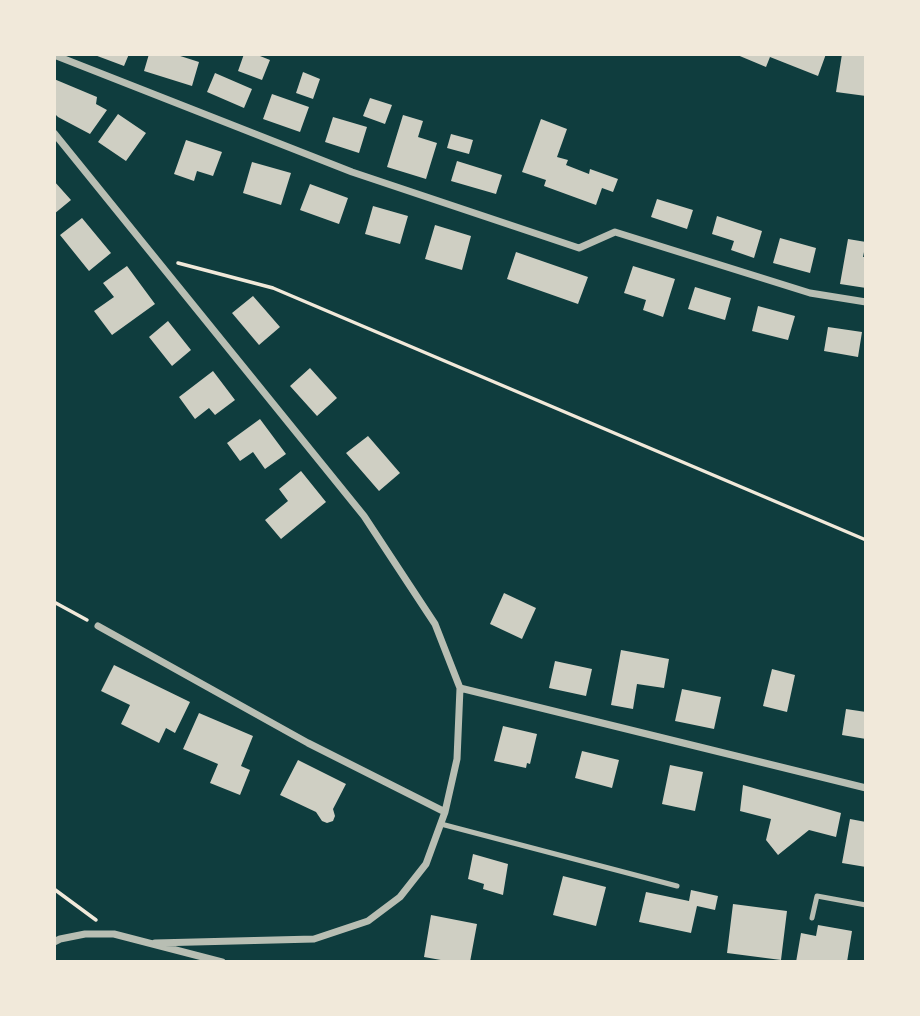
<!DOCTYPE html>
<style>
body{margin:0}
#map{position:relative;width:920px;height:1016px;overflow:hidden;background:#0f3d3e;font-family:"PT Sans Narrow",sans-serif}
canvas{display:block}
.frame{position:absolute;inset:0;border:56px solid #f1e9da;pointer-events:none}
</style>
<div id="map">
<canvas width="920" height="1016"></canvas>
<div class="frame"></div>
</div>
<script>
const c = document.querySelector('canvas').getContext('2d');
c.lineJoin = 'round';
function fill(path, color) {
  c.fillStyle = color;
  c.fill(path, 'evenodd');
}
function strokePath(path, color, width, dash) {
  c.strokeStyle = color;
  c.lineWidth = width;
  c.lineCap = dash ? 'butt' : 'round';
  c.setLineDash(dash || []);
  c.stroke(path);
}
fill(new Path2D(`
 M92,54H129L124,66Z
 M149,54H174L199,62L192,86L144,71Z
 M244,54H255L270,60L262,80L238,71Z
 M735,54H826L818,76L770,57L766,67Z
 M842,54L866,56V96L836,92Z
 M303,72L320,79L313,99L296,93Z
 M215,73L252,89L244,108L207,92Z
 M54,79L97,97L96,104L107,110L90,134L58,117L54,113Z
 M272,94L309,107L300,132L263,119Z
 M370,98L392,105L385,124L363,116Z
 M118,114L146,133L126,161L98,142Z
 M403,115L423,121L418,137L437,143L426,179L387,167Z
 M333,117L367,127L359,153L325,142Z
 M541,119L567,129L557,157L568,160L566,165L589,174L590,169L618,179L613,192L602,188L596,205L544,186L546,180L522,172Z
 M451,134L473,140L469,154L447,148Z
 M186,140L222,152L213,176L197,171L194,181L174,174Z
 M457,161L502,175L496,194L451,181Z
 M252,162L291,173L281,205L243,193Z
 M54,181L71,200L54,214Z
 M310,184L348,198L339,224L300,210Z
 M657,199L693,210L687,229L651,217Z
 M373,206L408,216L400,244L365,234Z
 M717,216L762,231L754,258L731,250L734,241L712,234Z
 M82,218L111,253L89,271L60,235Z
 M435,225L471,236L462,270L425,259Z
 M780,238L816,248L810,273L773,263Z
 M848,239L866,242L863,257H866V288L840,284Z
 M516,252L588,277L578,304L507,279Z
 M127,266L155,304L112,335L94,311L114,297L103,283Z
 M633,266L675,279L663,317L643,310L646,300L624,293Z
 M695,287L731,298L725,320L688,309Z
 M253,296L280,327L259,345L232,313Z
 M758,306L795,316L788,340L752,331Z
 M168,321L191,350L172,366L149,337Z
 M828,327L862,332L858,357L824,351Z
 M310,368L337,398L317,416L290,386Z
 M213,371L235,400L215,415L209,408L195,419L179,397Z
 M260,419L286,454L265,469L253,452L240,461L227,443Z
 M368,436L400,473L379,491L346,453Z
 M301,471L326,502L281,539L265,520L288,501L279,489Z
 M504,593L536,608L522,639L490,624Z
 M621,650L669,659L664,688L637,684L633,709L611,705Z
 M555,661L592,669L586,696L549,688Z
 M114,665L190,702L175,733L166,728L159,743L121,724L130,705L101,691Z
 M772,669L795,675L787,712L763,706Z
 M682,689L721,697L714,729L675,721Z
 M846,709L866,712V739L842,735Z
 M199,713L253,736L241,766L250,770L240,795L210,783L218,764L183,749Z
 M503,726L537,734L530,764L527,763L526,768L494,761Z
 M582,751L619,760L612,788L575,778Z
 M298,760L346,784L333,809L335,816L333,821L327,823L322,821L316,812L280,795Z
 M670,765L703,772L695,811L662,804Z
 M743,785L841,813L836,837L809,830L778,855L766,840L771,819L740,811Z
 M850,819L866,822V867L842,863Z
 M473,854L508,864L503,895L483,889L484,884L468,879Z
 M563,876L606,887L596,926L553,915Z
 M691,890L718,896L715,910L697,906L691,933L639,922L646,892L689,901Z
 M733,904L787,911L781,960L727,953Z
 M431,915L477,924L470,962H452L424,957Z
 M818,925L852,931L847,962H796L801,933L816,936Z`), '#cfcfc3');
strokePath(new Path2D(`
 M178,263L273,288L866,540
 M54,602L87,620
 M54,889L96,920`), '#f1e9da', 3.5);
strokePath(new Path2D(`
 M441,824L677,886
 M812,918L817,896L866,905`), '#b8beb3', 5);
strokePath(new Path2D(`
 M54,55L352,172L579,248L615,232L810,293L866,302
 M54,133L364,516L435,624L460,688L457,759L445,812L426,864L400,897L368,921L314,939L155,943
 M98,626L308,743L445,812
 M460,688L866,788
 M54,942L60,939L85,934H114L222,962`), '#b8beb3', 7);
</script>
